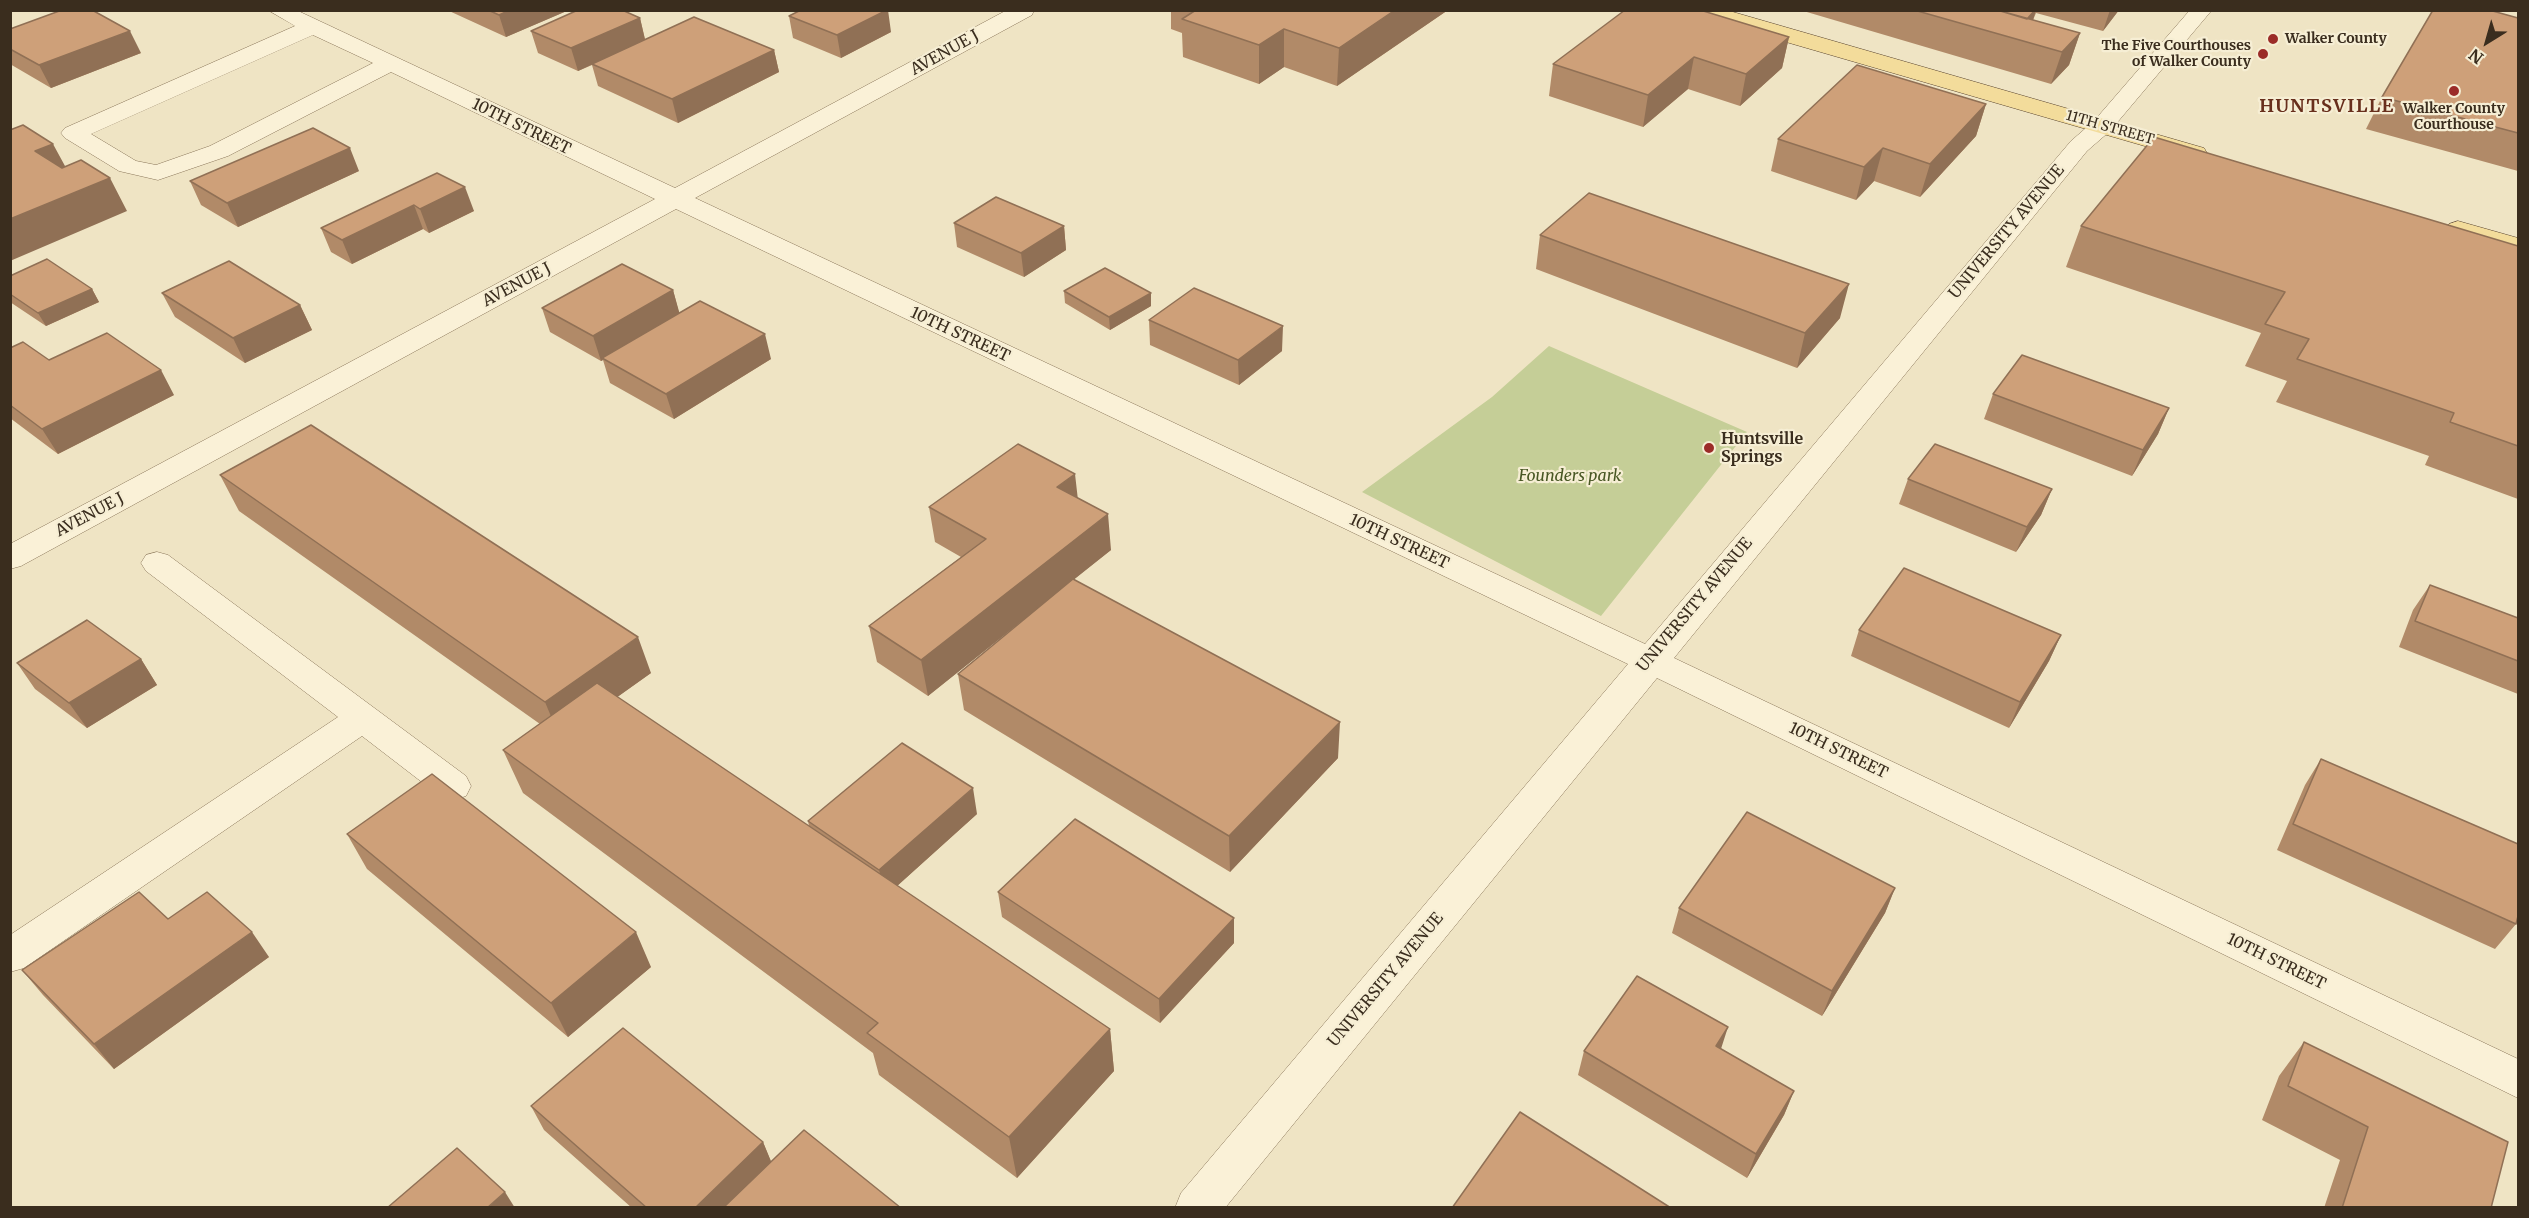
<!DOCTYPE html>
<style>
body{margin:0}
#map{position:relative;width:2529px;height:1218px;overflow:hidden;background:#efe4c4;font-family:Merriweather,serif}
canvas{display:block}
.frame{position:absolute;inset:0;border:12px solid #3a2d1e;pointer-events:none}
.north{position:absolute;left:2457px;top:12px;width:60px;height:60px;-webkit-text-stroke:4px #f6eed4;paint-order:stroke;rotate:217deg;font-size:16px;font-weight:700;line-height:24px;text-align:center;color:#3a2d1e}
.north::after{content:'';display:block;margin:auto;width:21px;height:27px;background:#3a2d1e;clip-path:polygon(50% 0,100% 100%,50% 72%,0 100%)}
</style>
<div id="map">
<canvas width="2529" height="1218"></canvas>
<div class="frame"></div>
<div class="north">N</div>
</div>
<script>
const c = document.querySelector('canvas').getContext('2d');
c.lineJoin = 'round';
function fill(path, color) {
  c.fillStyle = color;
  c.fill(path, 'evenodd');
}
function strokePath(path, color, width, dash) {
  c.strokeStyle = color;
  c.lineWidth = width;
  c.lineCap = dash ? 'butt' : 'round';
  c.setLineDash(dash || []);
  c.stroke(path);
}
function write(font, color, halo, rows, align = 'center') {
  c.font = font + ' Merriweather,serif';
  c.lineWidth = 4.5;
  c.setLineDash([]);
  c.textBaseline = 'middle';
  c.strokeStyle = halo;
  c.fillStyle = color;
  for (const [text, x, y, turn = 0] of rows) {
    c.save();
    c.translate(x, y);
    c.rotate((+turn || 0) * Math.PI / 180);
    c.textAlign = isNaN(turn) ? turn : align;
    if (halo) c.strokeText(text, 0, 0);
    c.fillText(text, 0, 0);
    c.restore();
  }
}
fill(new Path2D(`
 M1549,346L1747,432L1601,616L1362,492L1492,397Z`), '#c5ce97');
const minor = new Path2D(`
 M268,10H296L675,188L1007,10H1034L1032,15L695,198L1645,644L2071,141L2094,121L2190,10H2212L2110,131L2087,151L1674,658L2518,1059V1098L1657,678L1225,1208H1175L1181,1193L1628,664L676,209L21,566L10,569V544L655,199L391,72L228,156L158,180L119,171L65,138L61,133L65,128L295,26ZM313,35L373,63L210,146L156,165L136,161L91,134Z
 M157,552L168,555L466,776L471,786L466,796L453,800L440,796L362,736L24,968L10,972V935L338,717L146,571L141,563L146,555Z`);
const major = new Path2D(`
 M1691,10H1726L2204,148L2207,153L2204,158L2195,160L2186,158L1693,15Z
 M2458,221L2518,238V254L2449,234L2445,229L2449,224Z`);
strokePath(minor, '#8a765a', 1);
strokePath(major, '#58432e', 1);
fill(minor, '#faf1d7');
fill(major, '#f3dc9b');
fill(new Path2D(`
 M447,10H569L506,37Z
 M1171,10H1448L1337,86L1284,67L1259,84L1183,57L1182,33L1171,29Z
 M1800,10H2119L2103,31L2036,13L2033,20L2080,33L2069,65L2051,84Z
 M789,16L891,32L841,58L793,38Z
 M640,18L645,39L774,50L779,72L678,123L598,86L592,65L578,71L538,53L531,31Z
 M2518,18V171L2366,129L2382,97Z
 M10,29L141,53L51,88L10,64Z
 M1789,37L1782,68L1740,106L1688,89L1643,127L1549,96L1553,64Z
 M1986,104L1976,136L1920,197L1874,181L1856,200L1771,171L1778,139Z
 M359,171L238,227L201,205L190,181Z
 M437,173L474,211L429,233L423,229L352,264L331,252L321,228Z
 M954,223L1064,226L1066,250L1024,277L957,247Z
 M2081,226L2518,246V499L2425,465L2429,456L2276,402L2287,381L2245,366L2261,333L2066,267Z
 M1540,235L1840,318L1797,368L1536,269Z
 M10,276L92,289L99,302L46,326L10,302Z
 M673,290L679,313L771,359L674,419L610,383L603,360L601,361L550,332L542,308Z
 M1064,291L1151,293V306L1110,330L1065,303Z
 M162,293L300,305L312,330L245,363L175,317Z
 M1149,320L1282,351L1239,385L1150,345Z
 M10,348L49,360L174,395L58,454L10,418Z
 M1993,394L2169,408L2158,434L2132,476L1984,419Z
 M220,475L651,673L617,697L809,826L808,821L977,814L897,886L1110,1029L1114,1071L1017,1178L879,1075L873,1053L523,793L503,750L540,724L239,511Z
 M1908,479L2052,489L2041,515L2016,552L1899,504Z
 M1077,497L1111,550L1074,579L1338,758L1230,872L964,710L958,674L1029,615L928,696L877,662L869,626L961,557L935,542L929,507Z
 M2430,585L2518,618V694L2399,647L2413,610Z
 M1859,630L2061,635L2049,661L2009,728L1851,656Z
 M141,659L157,685L87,728L35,689L17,663Z
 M2321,759L2516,924L2495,949L2277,850L2305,785Z
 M347,834L651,967L568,1037L367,869Z
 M1895,888L1885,913L1822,1016L1672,933L1679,908Z
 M998,892L1234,918V943L1160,1023L1002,917Z
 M168,919L269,957L114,1069L43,995L22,970Z
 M2304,1042L2491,1208H2324L2340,1160L2262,1120L2279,1076Z
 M1721,1049L1794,1091L1784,1115L1747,1178L1578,1075L1584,1051Z
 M531,1106L763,1142L771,1162L901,1208H632L544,1130Z`), '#b18a68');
fill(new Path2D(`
 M510,10H569L506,37L499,15Z
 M887,10H888L891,32L841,58L837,35Z
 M1395,10H1448L1337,86L1339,48Z
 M2035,10H2036L2033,20L2023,23Z
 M2110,10H2119L2103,31Z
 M640,18L645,40L578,71L571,48Z
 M1284,29V67L1259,84V45Z
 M130,31L141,53L51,88L39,65Z
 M2080,33L2069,65L2051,84L2062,52Z
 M1789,37L1782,68L1740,106L1746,74Z
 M774,50L779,72L678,123L672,99Z
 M1694,57L1688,89L1643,127L1648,95Z
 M1986,104L1976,136L1920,197L1930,164Z
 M53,144L71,177L35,151Z
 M350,148L359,171L238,227L227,203Z
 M1883,148L1874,181L1856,200L1864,167Z
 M110,178L127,211L10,261V219Z
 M465,187L474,211L429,233L420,209Z
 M414,205L423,229L352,264L342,240Z
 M1064,226L1066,250L1024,277L1021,253Z
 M1849,284L1840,318L1797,368L1805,333Z
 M92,289L99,302L46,326L38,313Z
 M673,290L680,315L602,358L603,360L601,361L593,336Z
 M1151,293V306L1110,330L1109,317Z
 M300,305L312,330L245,363L233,338Z
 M1283,326L1282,351L1239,385L1238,360Z
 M765,334L771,359L674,419L666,394Z
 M161,370L174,395L58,454L42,429Z
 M2169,408L2158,434L2132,476L2143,450Z
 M1075,474L1079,509L1057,487Z
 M2052,489L2041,515L2016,552L2027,527Z
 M1108,514L1111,550L928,696L921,660Z
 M2061,635L2049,661L2009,728L2020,702Z
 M638,637L651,673L560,738L545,702Z
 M141,659L157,685L87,728L69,703Z
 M1340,722L1338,758L1230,872L1229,836Z
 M973,788L977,814L886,896L879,870Z
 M1895,888L1885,913L1822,1016L1832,991Z
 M1234,918V943L1160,1023L1159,999Z
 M252,932L269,957L114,1069L94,1044Z
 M636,932L651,967L568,1037L551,1003Z
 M1728,1027L1720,1052L1716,1046Z
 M1110,1029L1114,1071L1017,1178L1009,1137Z
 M1794,1091L1784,1115L1747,1178L1756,1154Z
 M763,1142L773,1166L729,1208H695Z
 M505,1192L515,1208H487Z`), '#907055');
const building = new Path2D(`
 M62,10H92L130,31L39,65L10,49V29Z
 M488,10H510L499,15Z
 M578,10H622L640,18L571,48L531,31Z
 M801,10H887L837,35L789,16Z
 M1196,10H1395L1339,48L1284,29L1259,45L1182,19Z
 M1625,10H1700L1789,37L1746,74L1694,57L1648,95L1553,64Z
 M1914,10H1997L2080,33L2062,52Z
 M1997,10H2035L2027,19Z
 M2433,10H2489L2518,18V133L2382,97Z
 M694,17L774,50L672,99L592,64Z
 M1857,65L1986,104L1930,164L1883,148L1864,167L1778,139Z
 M23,125L53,144L35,151L62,168L81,160L110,178L10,219V130Z
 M313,128L350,148L227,203L190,181Z
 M2154,137L2518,246V446L2450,422L2454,413L2297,359L2309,339L2265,324L2285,292L2081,226Z
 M437,173L465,187L420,209L414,205L342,240L321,228Z
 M1589,193L1849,284L1805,333L1540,235Z
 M996,197L1064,226L1021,253L954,223Z
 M47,259L92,289L38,313L10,294V276Z
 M229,261L300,305L233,338L162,293Z
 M622,264L673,290L593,336L542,308Z
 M1105,268L1151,293L1109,317L1064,291Z
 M1194,288L1283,326L1238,360L1149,320Z
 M700,301L765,334L666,394L602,358Z
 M107,333L161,370L42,429L10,405V348L23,342L49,360Z
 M2022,355L2169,408L2143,450L1993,394Z
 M311,425L638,637L545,702L220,475Z
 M1018,444L1075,474L1057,487L1108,514L921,660L869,626L986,539L929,507Z
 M1935,444L2052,489L2027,527L1908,479Z
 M1904,568L2061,635L2020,702L1859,630Z
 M1073,579L1340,722L1229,836L958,674Z
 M2430,585L2518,618V661L2415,621Z
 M87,620L141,659L69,703L17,663Z
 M597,683L1110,1029L1009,1137L867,1033L878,1023L503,750Z
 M902,743L973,788L879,870L808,821Z
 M2321,759L2518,844V916L2516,924L2293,824Z
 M432,774L636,932L551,1003L347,834Z
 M1747,812L1895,888L1832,991L1679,908Z
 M1075,819L1234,918L1159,999L998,892Z
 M139,892L168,919L207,892L252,932L94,1044L22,970Z
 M1637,976L1728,1027L1716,1046L1794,1091L1756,1154L1584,1051Z
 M623,1028L763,1142L695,1208H647L531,1106Z
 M2304,1042L2508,1142L2491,1208H2342L2368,1127L2288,1086Z
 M1520,1112L1671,1208H1452Z
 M804,1130L901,1208H723Z
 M457,1148L505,1192L487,1208H387Z`);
fill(building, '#cea079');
strokePath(building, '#907055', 1.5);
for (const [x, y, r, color] of [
 [2273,39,6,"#9b2c28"],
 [2263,54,6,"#9b2c28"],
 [2454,91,6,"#9b2c28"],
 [1709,448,6,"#9b2c28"]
]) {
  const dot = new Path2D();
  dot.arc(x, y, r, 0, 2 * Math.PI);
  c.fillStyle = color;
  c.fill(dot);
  strokePath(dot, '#f6eed4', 2);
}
write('bold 14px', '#3a2d1e', '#f6eed4', [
 ["Walker County",2285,39],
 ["The Five Courthouses",2251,46,"right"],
 ["of Walker County",2251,62,"right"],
 ["Walker County",2454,109,"center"],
 ["Courthouse",2454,125,"center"]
], 'left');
write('14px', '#3a2d1e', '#f6eed4', [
 ["11TH STREET",2110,128,16]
]);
write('16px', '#3a2d1e', '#f6eed4', [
 ["AVENUE J",945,53,-29],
 ["10TH STREET",521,127,26],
 ["UNIVERSITY AVENUE",2007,232,-50],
 ["AVENUE J",517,285,-28],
 ["10TH STREET",960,335,25],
 ["AVENUE J",90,515,-28],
 ["10TH STREET",1399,542,25],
 ["UNIVERSITY AVENUE",1695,605,-50],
 ["10TH STREET",1838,751,26],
 ["10TH STREET",2276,962,26],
 ["UNIVERSITY AVENUE",1386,980,-50]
]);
write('bold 16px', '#3a2d1e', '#f6eed4', [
 ["Huntsville",1721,439],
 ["Springs",1721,457]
], 'left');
write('italic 16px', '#485724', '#f6eed4', [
 ["Founders park",1570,476]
]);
c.letterSpacing = '1.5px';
write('bold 18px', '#682f1c', '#f6eed4', [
 ["HUNTSVILLE",2327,107]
]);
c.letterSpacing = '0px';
</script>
